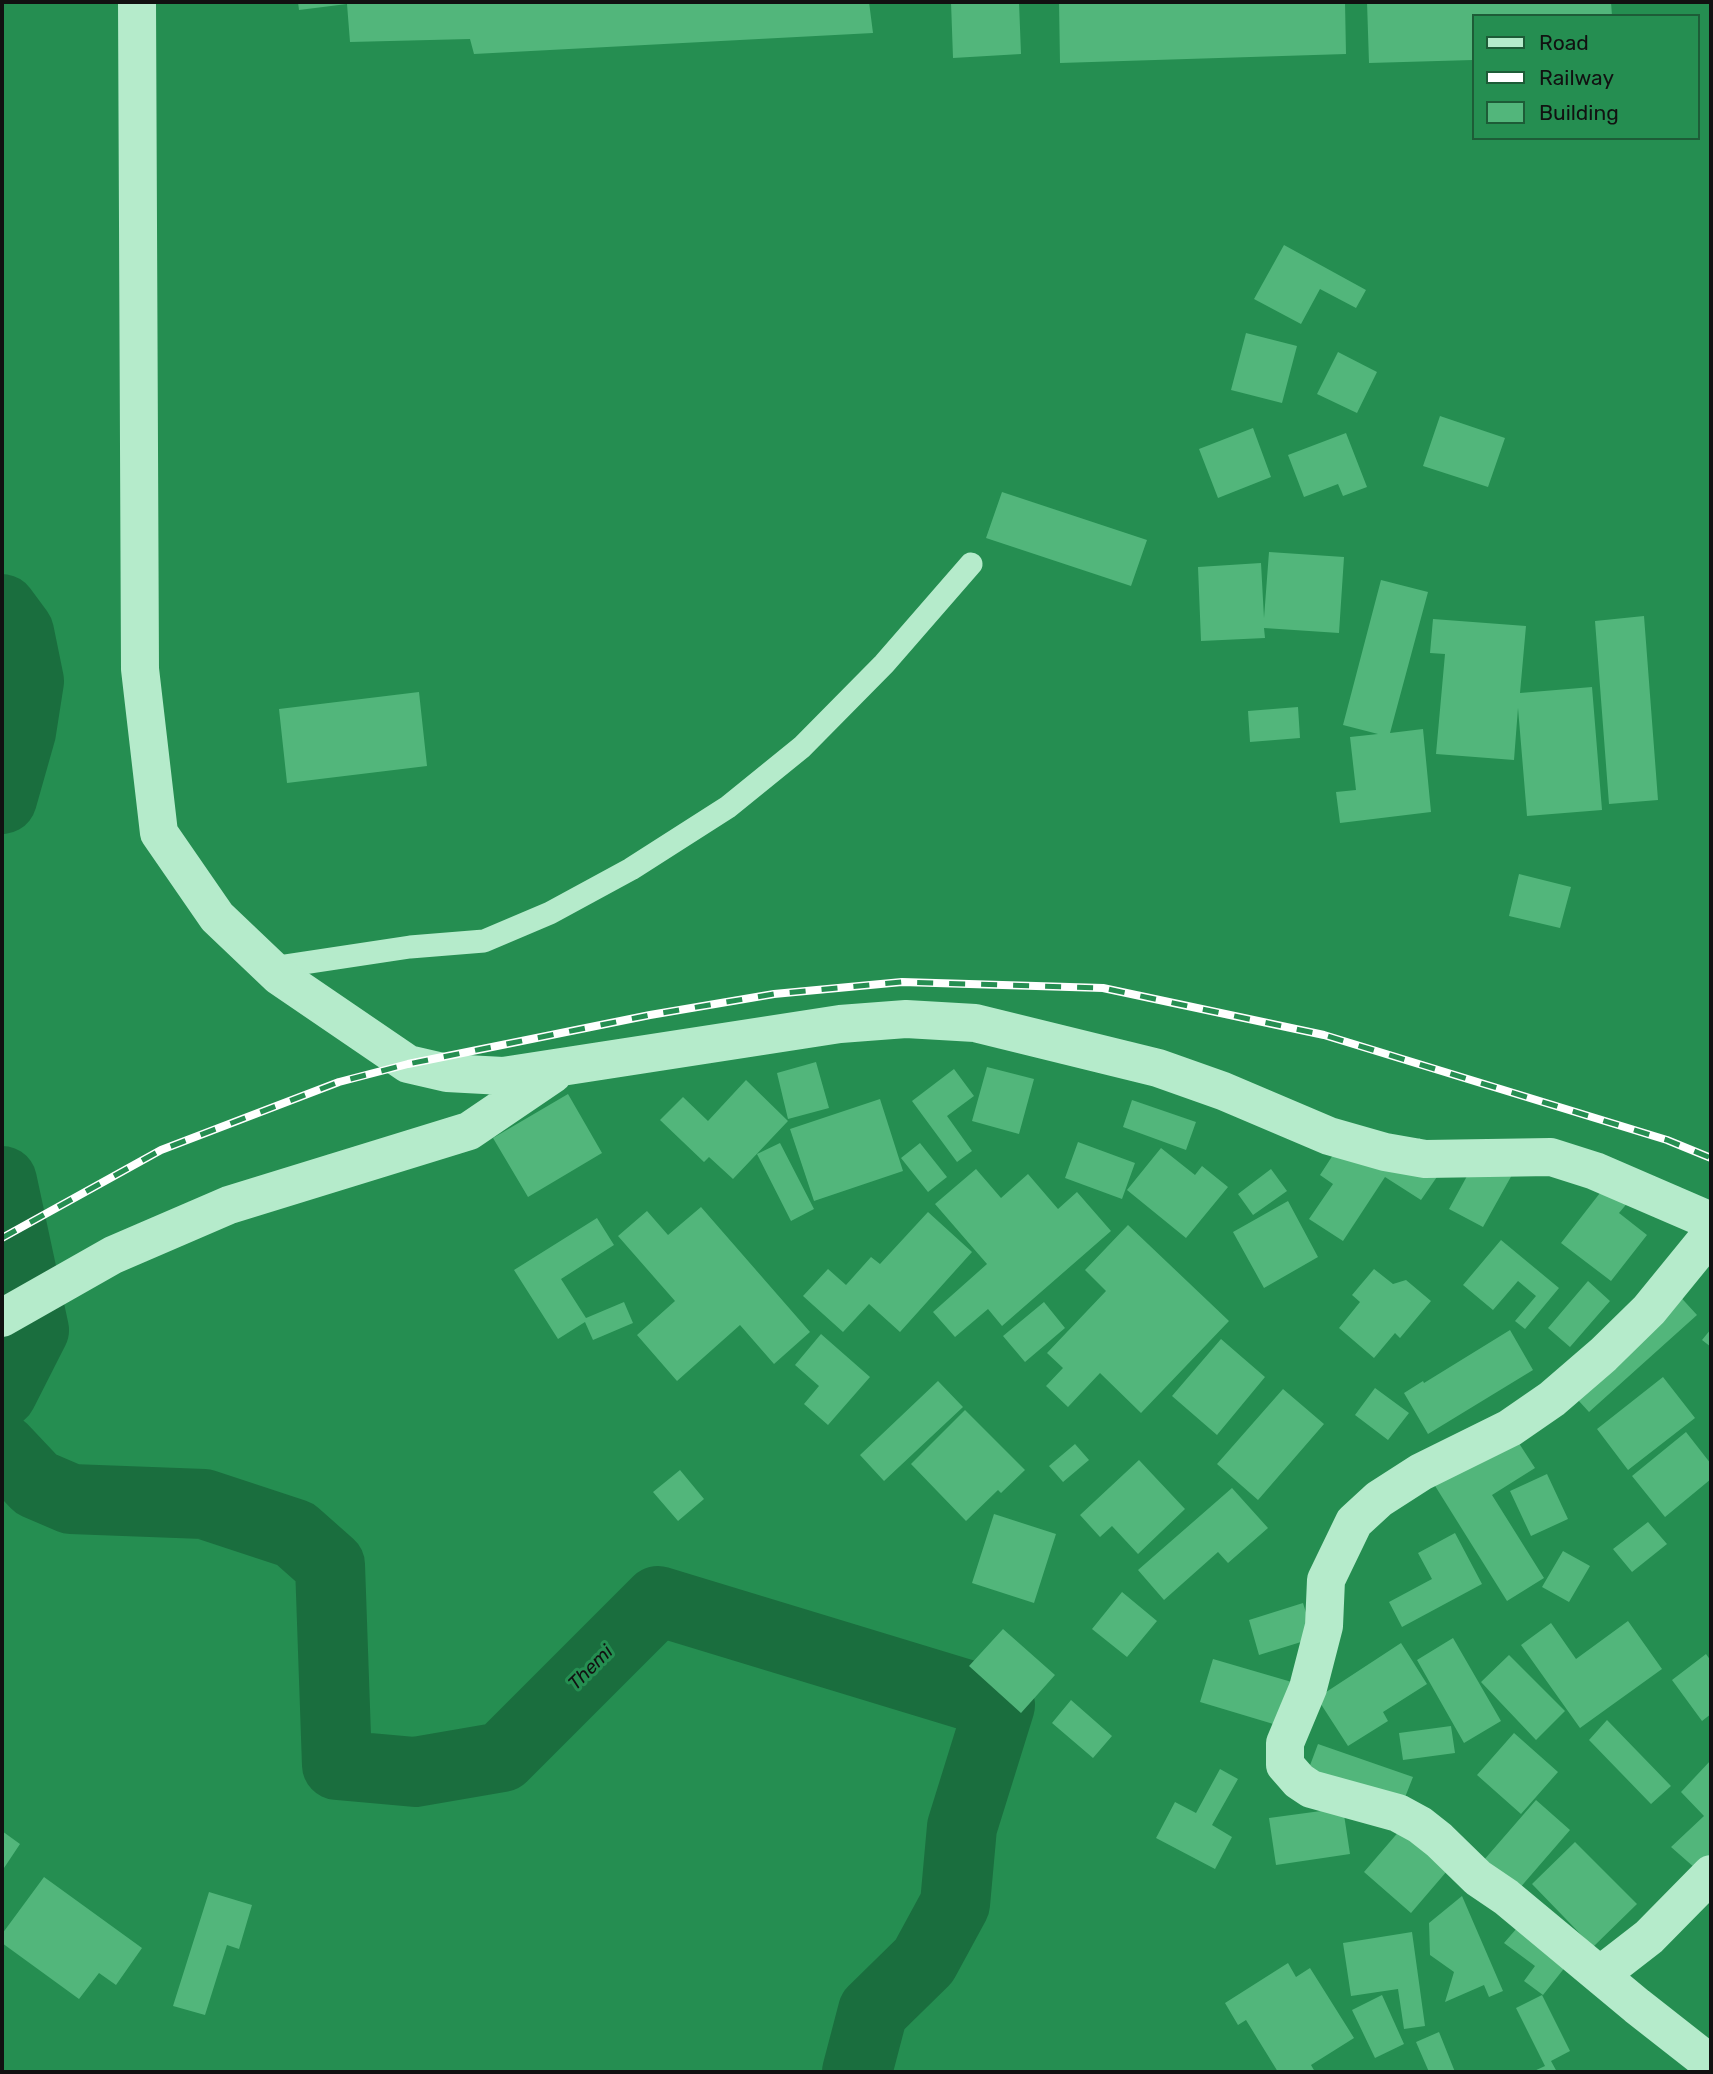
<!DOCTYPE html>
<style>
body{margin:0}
#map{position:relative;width:1713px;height:2074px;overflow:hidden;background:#258e51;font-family:Rubik,sans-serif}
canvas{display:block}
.frame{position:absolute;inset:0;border:4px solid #111;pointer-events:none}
.legend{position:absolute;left:1472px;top:14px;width:228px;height:126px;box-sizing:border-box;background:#258e51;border:2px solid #1d5c37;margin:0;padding:9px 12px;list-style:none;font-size:21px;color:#111}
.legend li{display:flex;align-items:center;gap:14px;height:35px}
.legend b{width:35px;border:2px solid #1d5c37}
</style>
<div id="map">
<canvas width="1713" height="2074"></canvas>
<div class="frame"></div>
<ul class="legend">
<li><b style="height:9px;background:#b5ebcb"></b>Road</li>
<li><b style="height:9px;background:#fff"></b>Railway</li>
<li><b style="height:19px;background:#52b67b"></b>Building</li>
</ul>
</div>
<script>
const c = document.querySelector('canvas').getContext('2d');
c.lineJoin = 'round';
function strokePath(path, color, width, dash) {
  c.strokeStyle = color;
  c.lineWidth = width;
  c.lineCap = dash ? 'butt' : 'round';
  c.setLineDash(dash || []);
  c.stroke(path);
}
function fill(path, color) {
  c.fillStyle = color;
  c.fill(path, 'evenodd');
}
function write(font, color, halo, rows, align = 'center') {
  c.font = font + ' Rubik,sans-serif';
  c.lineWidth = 6;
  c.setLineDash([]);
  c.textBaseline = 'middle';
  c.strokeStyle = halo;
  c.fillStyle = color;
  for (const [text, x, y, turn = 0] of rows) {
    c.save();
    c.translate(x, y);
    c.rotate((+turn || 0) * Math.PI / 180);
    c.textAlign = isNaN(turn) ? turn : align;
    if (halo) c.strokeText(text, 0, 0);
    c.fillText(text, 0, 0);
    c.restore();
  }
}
strokePath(new Path2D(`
 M2,609L19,632L29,681L21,732L2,799
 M2,1181L34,1330L2,1393
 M2,1448L36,1484L71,1499L204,1504L295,1534L330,1565L337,1765L415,1772L502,1757L658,1601L1000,1705L962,1827L955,1904L924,1961L873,2011L857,2072`), '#1a6e3e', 70);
fill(new Path2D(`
 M298,2H869L873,33L474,54L470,39L350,42L347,4L299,10Z
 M951,2H1019L1021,54L953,58Z
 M1059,2H1345L1346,54L1060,63Z
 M1367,2H1611L1612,16H1473V60L1369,63Z
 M1284,245L1366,290L1356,308L1320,289L1301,324L1254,299Z
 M1246,333L1297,346L1282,403L1231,390Z
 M1338,352L1377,372L1357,413L1317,394Z
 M1440,416L1505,438L1488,487L1423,466Z
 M1253,428L1271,477L1218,498L1199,449Z
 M1346,433L1367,487L1343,496L1338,484L1304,497L1288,455Z
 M1002,492L1147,540L1131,586L986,538Z
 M1269,552L1344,557L1339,633L1264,628L1265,638L1201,641L1198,567L1261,563L1264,618Z
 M1381,580L1428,592L1390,733L1423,729L1431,812L1340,823L1336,792L1356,790L1350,737L1378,734L1343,725Z
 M1644,616L1658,800L1609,804L1595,621Z
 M1433,619L1526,626L1520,693L1592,687L1602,810L1527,816L1518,708L1514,760L1436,754L1445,654L1430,653Z
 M419,692L427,766L287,783L279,709Z
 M1298,707L1300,738L1250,742L1248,711Z
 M1519,874L1571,887L1560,928L1509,916Z
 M816,1062L829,1108L788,1119L777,1073Z
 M987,1067L1034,1079L1019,1134L972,1121Z
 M954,1069L974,1096L947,1116L972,1151L957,1162L912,1101Z
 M746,1080L788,1121L733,1179L709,1157L704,1162L660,1120L683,1097L708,1121Z
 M568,1094L602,1153L528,1197L493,1138Z
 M880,1099L903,1171L814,1201L790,1129Z
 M1132,1100L1196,1122L1186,1150L1123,1127Z
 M1353,1124L1406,1159L1419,1138L1450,1158L1421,1200L1385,1177L1343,1241L1309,1219L1333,1184L1320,1175Z
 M1078,1142L1135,1163L1122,1199L1065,1178Z
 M780,1143L814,1209L791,1221L757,1154Z
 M920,1143L947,1177L928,1192L901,1158Z
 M1484,1145L1518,1164L1483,1227L1449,1209Z
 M1161,1148L1195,1175L1202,1166L1228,1187L1186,1238L1127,1190Z
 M976,1169L1001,1198L1028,1174L1058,1209L1077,1192L1111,1231L1002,1326L988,1309L955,1337L933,1312L987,1264L935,1204Z
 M1271,1169L1287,1191L1253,1215L1238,1194Z
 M1607,1184L1629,1201L1619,1213L1647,1235L1611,1281L1561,1243Z
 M1288,1201L1318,1257L1264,1288L1233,1232Z
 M701,1207L810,1332L774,1364L740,1325L677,1381L637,1335L675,1301L618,1236L647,1211L668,1235Z
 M928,1212L972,1252L900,1332L869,1304L843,1332L803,1296L828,1269L846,1285L871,1257L880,1264Z
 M597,1218L614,1245L561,1279L586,1318L624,1302L633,1323L593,1340L585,1322L558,1339L514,1270Z
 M1128,1225L1229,1321L1141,1413L1100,1373L1068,1407L1046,1386L1063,1368L1047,1353L1106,1291L1085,1270Z
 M1501,1240L1559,1288L1525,1329L1515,1321L1536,1296L1518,1281L1493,1310L1463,1285Z
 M1374,1269L1393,1284L1406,1280L1431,1301L1400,1338L1395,1333L1374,1358L1339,1328L1360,1302L1352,1295Z
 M1588,1281L1610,1301L1570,1347L1548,1328Z
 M1675,1291L1697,1315L1589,1412L1567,1388Z
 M1044,1302L1065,1328L1025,1362L1003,1336Z
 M1711,1329V1347L1702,1340Z
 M1510,1330L1533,1370L1428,1434L1404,1393L1423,1381L1424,1383Z
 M821,1334L870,1377L828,1425L804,1404L819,1386L795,1365Z
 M1221,1339L1265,1377L1217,1435L1172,1396Z
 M1663,1377L1695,1418L1628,1470L1597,1429Z
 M938,1381L963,1407L884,1481L860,1455Z
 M1375,1388L1409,1413L1388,1440L1355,1415Z
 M1283,1389L1324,1424L1258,1500L1217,1464Z
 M965,1410L1025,1470L1001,1493L998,1490L966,1521L911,1464Z
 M1511,1431L1535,1468L1492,1495L1544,1578L1507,1601L1432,1481Z
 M1686,1432L1711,1464V1479L1665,1517L1632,1476Z
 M1075,1444L1089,1460L1063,1482L1049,1466Z
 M1139,1460L1185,1509L1138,1554L1112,1526L1100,1537L1080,1515Z
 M680,1470L704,1499L678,1521L653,1492Z
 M1547,1474L1568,1519L1531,1536L1510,1491Z
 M1232,1488L1268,1528L1228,1563L1218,1552L1164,1600L1138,1570Z
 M994,1514L1056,1534L1034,1603L972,1583Z
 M1648,1522L1667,1544L1632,1572L1613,1549Z
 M1455,1533L1482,1584L1402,1627L1389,1602L1432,1579L1418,1553Z
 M1563,1551L1590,1566L1569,1602L1542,1587Z
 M1122,1592L1157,1621L1127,1657L1092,1629Z
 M1303,1603L1314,1638L1259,1655L1249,1620Z
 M1628,1621L1662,1669L1580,1728L1521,1645L1551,1623L1576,1659Z
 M1003,1629L1055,1675L1021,1713L969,1666Z
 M1453,1638L1501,1721L1464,1743L1417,1660Z
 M1401,1643L1427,1684L1383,1712L1388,1721L1348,1746L1317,1698Z
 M1706,1654L1711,1661V1714L1702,1721L1672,1680Z
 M1509,1655L1565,1711L1536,1740L1481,1682Z
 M1213,1659L1302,1685L1290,1729L1200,1702Z
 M1071,1700L1112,1736L1093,1758L1052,1723Z
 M1607,1720L1671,1786L1651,1804L1589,1740Z
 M1451,1726L1455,1753L1403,1760L1399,1733Z
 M1514,1733L1558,1772L1521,1814L1477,1775Z
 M1318,1744L1413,1777L1400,1810L1306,1776Z
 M1711,1760V1865L1703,1875L1671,1847L1704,1816L1681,1792Z
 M1220,1769L1238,1779L1212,1825L1232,1837L1215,1869L1156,1838L1175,1802L1196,1813Z
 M1536,1800L1570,1830L1512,1897L1477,1868Z
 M1343,1808L1350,1854L1276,1865L1269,1818Z
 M1401,1829L1447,1871L1411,1913L1364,1872Z
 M2,1831L20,1844L2,1871Z
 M1575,1842L1637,1904L1593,1947L1532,1884Z
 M44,1877L142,1948L116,1985L99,1973L79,1999L2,1943V1934Z
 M209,1892L252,1905L239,1949L227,1945L205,2015L173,2006Z
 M1462,1896L1503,1991L1489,1997L1484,1985L1445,2002L1454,1972L1430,1955L1429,1923Z
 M1517,1928L1566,1966L1543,1995L1524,1981L1535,1966L1504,1943Z
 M1412,1932L1425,2026L1404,2029L1398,1989L1351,1996L1343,1943Z
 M1288,1963L1296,1977L1310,1968L1354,2038L1311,2065L1315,2072H1278L1246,2020L1238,2025L1225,2003Z
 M1382,1995L1404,2044L1375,2058L1352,2010Z
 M1542,1995L1570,2051L1551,2061L1557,2072H1532L1545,2066L1516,2008Z
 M1439,2032L1455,2072H1429L1416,2042Z`), '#52b67b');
strokePath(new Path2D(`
 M271,968L410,947L484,941L550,913L631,869L728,807L802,747L884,664L971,564`), '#b5ebcb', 23);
strokePath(new Path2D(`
 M137,2L140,669L159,833L217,917L279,976L408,1064L447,1073L503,1076L840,1024L906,1019L975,1023L1158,1068L1223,1091L1329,1136L1385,1152L1425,1159L1551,1157L1595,1171L1711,1221
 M1711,1234L1649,1310L1603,1355L1552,1399L1510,1428L1421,1472L1379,1499L1354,1522L1326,1580L1324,1626L1308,1688L1285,1743V1765L1299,1781L1311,1789L1398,1813L1420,1825L1439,1840L1478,1878L1506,1897L1637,2006L1711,2064
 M2,1318L113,1255L229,1205L469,1131L553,1074
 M1600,1975L1649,1937L1711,1874`), '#b5ebcb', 38);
const rail = new Path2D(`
 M2,1238L161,1150L339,1082L408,1064L650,1015L774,994L902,982L1103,988L1324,1035L1667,1140L1711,1158`);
strokePath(rail, '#fff', 8);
strokePath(rail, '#258e51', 5, [16]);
write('italic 19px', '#111', '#258e51', [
 ["Themi",591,1668,-45]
]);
</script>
